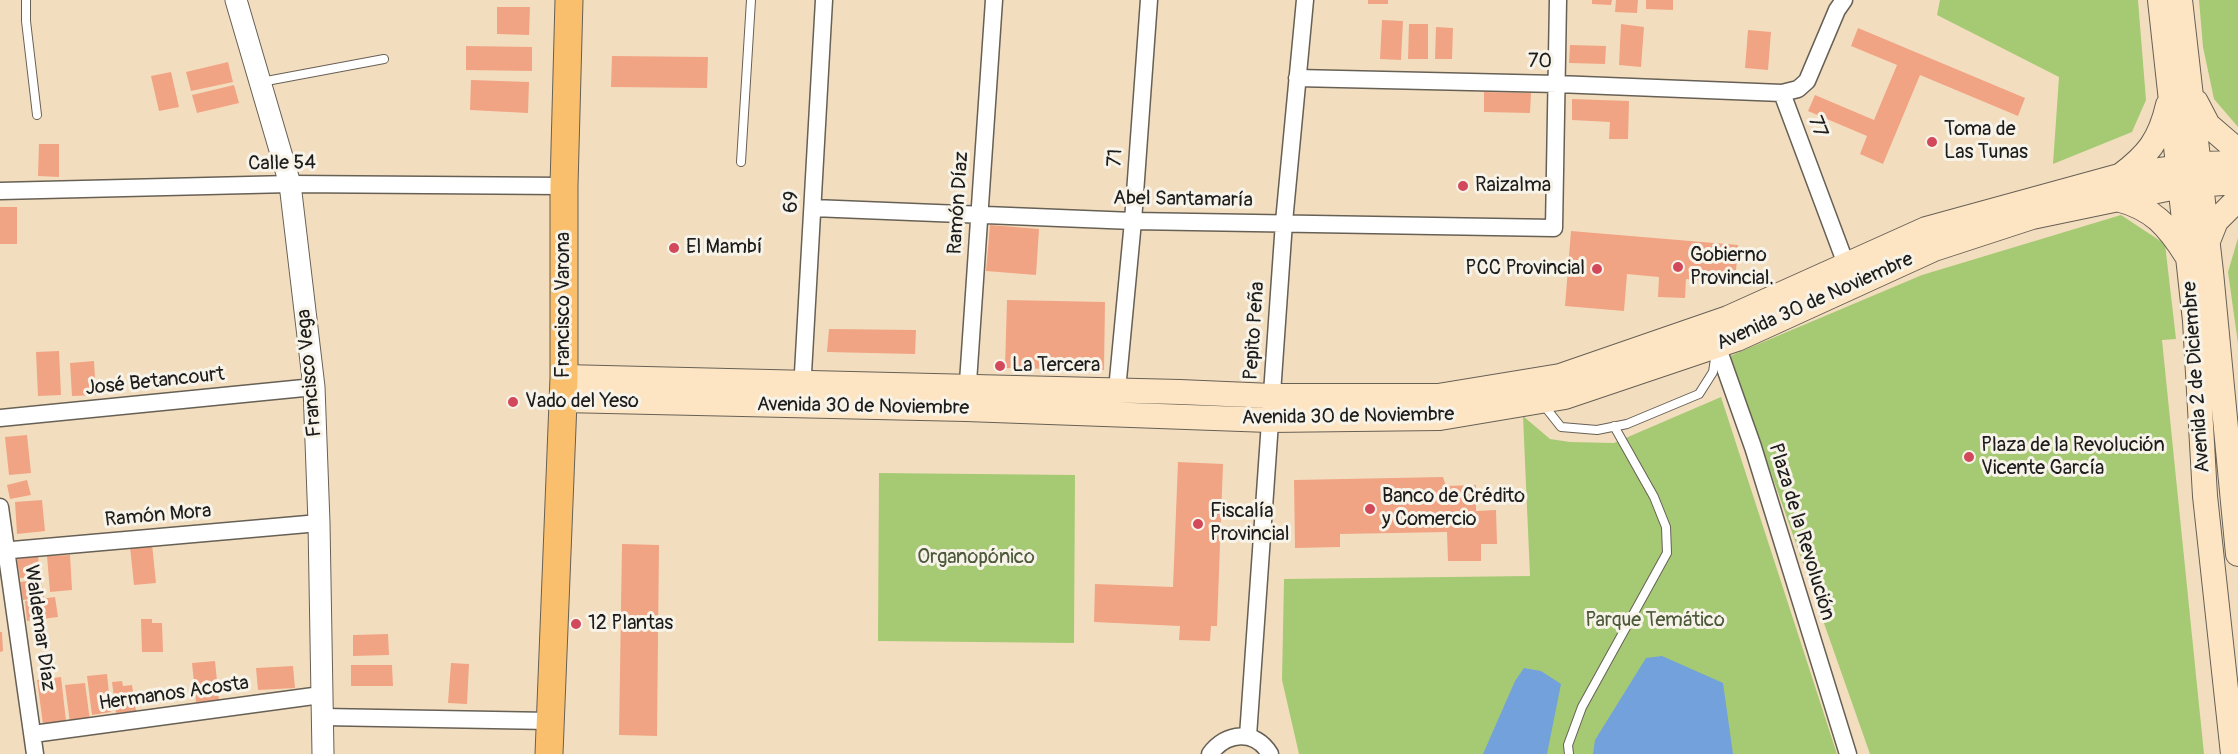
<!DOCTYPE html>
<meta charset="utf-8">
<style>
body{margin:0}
canvas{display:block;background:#f3ddbf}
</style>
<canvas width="2238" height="754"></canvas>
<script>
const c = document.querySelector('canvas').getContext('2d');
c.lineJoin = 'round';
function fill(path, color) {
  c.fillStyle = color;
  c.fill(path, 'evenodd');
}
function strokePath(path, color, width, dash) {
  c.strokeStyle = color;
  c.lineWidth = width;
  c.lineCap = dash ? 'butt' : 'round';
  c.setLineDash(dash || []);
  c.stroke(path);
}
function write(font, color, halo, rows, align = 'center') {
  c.font = font + ' Pangolin,sans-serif';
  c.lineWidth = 6;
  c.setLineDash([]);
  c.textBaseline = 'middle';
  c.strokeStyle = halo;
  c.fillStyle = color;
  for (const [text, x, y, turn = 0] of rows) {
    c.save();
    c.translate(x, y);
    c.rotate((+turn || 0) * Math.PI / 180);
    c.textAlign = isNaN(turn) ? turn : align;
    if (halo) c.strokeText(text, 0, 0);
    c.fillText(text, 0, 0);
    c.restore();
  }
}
fill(new Path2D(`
 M1940,0H2138L2146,100L2132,132L2053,164L2059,77L1937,15Z
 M2199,0H2238V127L2214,99L2203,47Z
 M2121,215L2165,244L2176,339L2162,340L2204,754H1870L1730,356L1922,275Z
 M2238,238V344L2228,272Z
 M1721,397L1837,754H1299L1282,680L1284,579L1530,576L1523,416L1550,439L1570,442L1614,443Z
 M879,473L1075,475L1074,643L878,641Z`), '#a6ca73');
fill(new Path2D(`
 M1662,656L1723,683L1733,754H1593L1595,740L1646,658Z
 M1524,668L1541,671L1561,684L1547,754H1483L1515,681Z`), '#72a1db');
fill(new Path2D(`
 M1368,0H1388V4H1368Z
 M1592,0H1612L1611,5L1592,4Z
 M1616,0H1638L1637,13L1615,12Z
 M1646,0H1673V10L1646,9Z
 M497,7H530L529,35L497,34Z
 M1382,20L1403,21L1401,60L1380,59Z
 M1409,24H1428V59H1408Z
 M1621,24L1644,27L1641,67L1619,65Z
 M1436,27L1453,28L1452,59H1435Z
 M1858,28L2025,98L2018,116L1920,75L1883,164L1860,154L1867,136L1808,111L1815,95L1874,120L1897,65L1851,46Z
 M1748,30L1771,32L1768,70L1745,68Z
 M1570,45L1606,46L1605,64L1569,63Z
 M466,46L532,47V71L466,70Z
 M612,56L708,57L707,88L611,87Z
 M228,62L233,82L191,91L186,72Z
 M171,72L179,107L159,111L151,76Z
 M471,80L529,82L528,113L470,110Z
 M234,85L239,103L197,113L192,95Z
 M1484,92L1531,93L1530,113L1484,112Z
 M1572,99L1629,101L1628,139H1609L1610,122L1572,120Z
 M39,144H59V177L38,176Z
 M0,207H17V244H0Z
 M990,225L1039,229L1036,275L986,271Z
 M1571,231L1738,245L1735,284L1686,279L1685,298L1658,297L1659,277L1627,274L1624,311L1565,306Z
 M1007,300L1105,302L1104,370L1005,368Z
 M829,329L916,330L915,354L827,352Z
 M59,351L61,395L38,396L36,352Z
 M94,361L96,395L72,396L70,363Z
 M27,435L31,473L9,475L5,437Z
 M1178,462L1223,464L1217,626H1211L1210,641L1179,640L1180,626L1094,622L1095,584L1173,587Z
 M1443,477L1446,486L1476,485V511L1496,510L1497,544H1481V561H1448L1447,532L1340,534V547L1295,548L1294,480Z
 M27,480L31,495L10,499L7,485Z
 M42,500L45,531L17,534L15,502Z
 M152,544L156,583L134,585L130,547Z
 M622,544L659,545L657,736L619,735Z
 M70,555L72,590L50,592L47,556Z
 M38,557L41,576L20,578L17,559Z
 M41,579L44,597L23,600L20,582Z
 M55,597L58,617L27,621L25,601Z
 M141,619H152V623H162L163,652H142Z
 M0,632H2L3,651L0,652Z
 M388,634L389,655L353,656V635Z
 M215,661L219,701L196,702L192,663Z
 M451,663L469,664L467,704L448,703Z
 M351,665H392L393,686H351Z
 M293,666L295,688L258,690L256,668Z
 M107,674L111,712L92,715L87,676Z
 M61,677L66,721L43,724L37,680Z
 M122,681L123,686L132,685L136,711L116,713L112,682Z
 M85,683L90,721L70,723L65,685Z`), '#f1a484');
const service = new Path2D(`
 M26,0V21L37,115
 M261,82L384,59
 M741,162L751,0
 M1542,403L1561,427L1597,430L1627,424L1699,394L1713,372L1716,352
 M1569,754L1568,745L1582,707L1667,553L1666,527L1654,497L1614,426`);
const minor = new Path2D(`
 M1297,78L1557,84L1782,93L1798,89L1807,81L1837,10L1844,0
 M1782,93L1850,275
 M0,191L290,184L564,186
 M813,208L1133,221L1554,228L1558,0
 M1714,337L1753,447L1848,754
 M1117,390L1133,221L1149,0
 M802,391L824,0
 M967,397L994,0
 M0,418L314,387
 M0,507L35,754
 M0,551L319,523
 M323,717L550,721
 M33,734L321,695
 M1248,736L1284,222L1305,0
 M1210,754C1226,732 1255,729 1270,754`);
const tertiary = new Path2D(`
 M236,0L290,184L314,387L319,523L323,754`);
const secondary = new Path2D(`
 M2160,0L2195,321L2205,496L2233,754
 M2180,0L2211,272L2238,554
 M2196,102L2208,125L2238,151
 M2120,176C2148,155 2160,140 2168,105
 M2117,199C2153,208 2168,226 2187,256
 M2208,241L2216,221L2238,199
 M564,377L1180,392L1272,396H1438L1560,376L1728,318L1926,229L2119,176L2199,164L2238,163
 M563,400L966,409L1269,420L1440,418L1565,397L1737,339L1934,249L2032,217L2181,186L2238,182`);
const primary = new Path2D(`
 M549,754L564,377V186L569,0`);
strokePath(service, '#676055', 10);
strokePath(minor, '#676055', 19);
strokePath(tertiary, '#676055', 23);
strokePath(secondary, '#676055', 26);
strokePath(primary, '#676055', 29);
strokePath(service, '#fff', 8);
strokePath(minor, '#fff', 16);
strokePath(tertiary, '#fff', 21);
strokePath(secondary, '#fde5c4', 24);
strokePath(primary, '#f9bf6c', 27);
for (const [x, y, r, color] of [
 [1932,142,6,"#d1495b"],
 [1463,186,6,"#d1495b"],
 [674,248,6,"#d1495b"],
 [1678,267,6,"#d1495b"],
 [1597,269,6,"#d1495b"],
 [1000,366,6,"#d1495b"],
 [513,402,6,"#d1495b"],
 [1969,457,6,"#d1495b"],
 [1370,509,6,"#d1495b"],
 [1198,524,6,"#d1495b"],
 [576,624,6,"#d1495b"]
]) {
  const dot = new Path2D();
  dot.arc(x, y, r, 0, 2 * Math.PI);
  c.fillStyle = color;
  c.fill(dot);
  strokePath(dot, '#f7f3e8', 2);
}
write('20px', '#1c1c1c', '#f7f3e8', [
 ["70",1540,62,1],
 ["77",1817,127,69],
 ["71",1116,158,-86],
 ["Calle 54",282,164,-1],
 ["Abel Santamaría",1183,200,1],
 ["69",792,202,-87],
 ["Ramón Díaz",959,203,-86],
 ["Avenida 30 de Noviembre",1815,302,-24],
 ["Francisco Varona",564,305,-90],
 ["Pepito Peña",1255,331,-86],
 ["Francisco Vega",310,373,-95],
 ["Avenida 2 de Diciembre",2197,377,-94],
 ["José Betancourt",155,382,-6],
 ["Avenida 30 de Noviembre",863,407,1],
 ["Avenida 30 de Noviembre",1348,417,-1],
 ["Ramón Mora",158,516,-5],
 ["Plaza de la Revolución",1801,532,73],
 ["Waldemar Díaz",39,628,82],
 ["Hermanos Acosta",174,694,-8]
]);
write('20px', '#1c1c1c', '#f7f3e8', [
 ["Toma de",1944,130],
 ["Las Tunas",1944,153],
 ["Raizalma",1475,186],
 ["El Mambí",686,248],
 ["Gobierno",1690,256],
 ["Provincial.",1690,279],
 ["PCC Provincial",1585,269,"right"],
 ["La Tercera",1012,366],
 ["Vado del Yeso",525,402],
 ["Plaza de la Revolución",1981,446],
 ["Vicente García",1981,469],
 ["Banco de Crédito",1382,497],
 ["y Comercio",1382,520],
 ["Fiscalía",1210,512],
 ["Provincial",1210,535],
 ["12 Plantas",588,624]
], 'left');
write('20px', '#4c593a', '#f7f3e8', [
 ["Organopónico",976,558],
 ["Parque Temático",1655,621]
]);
</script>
